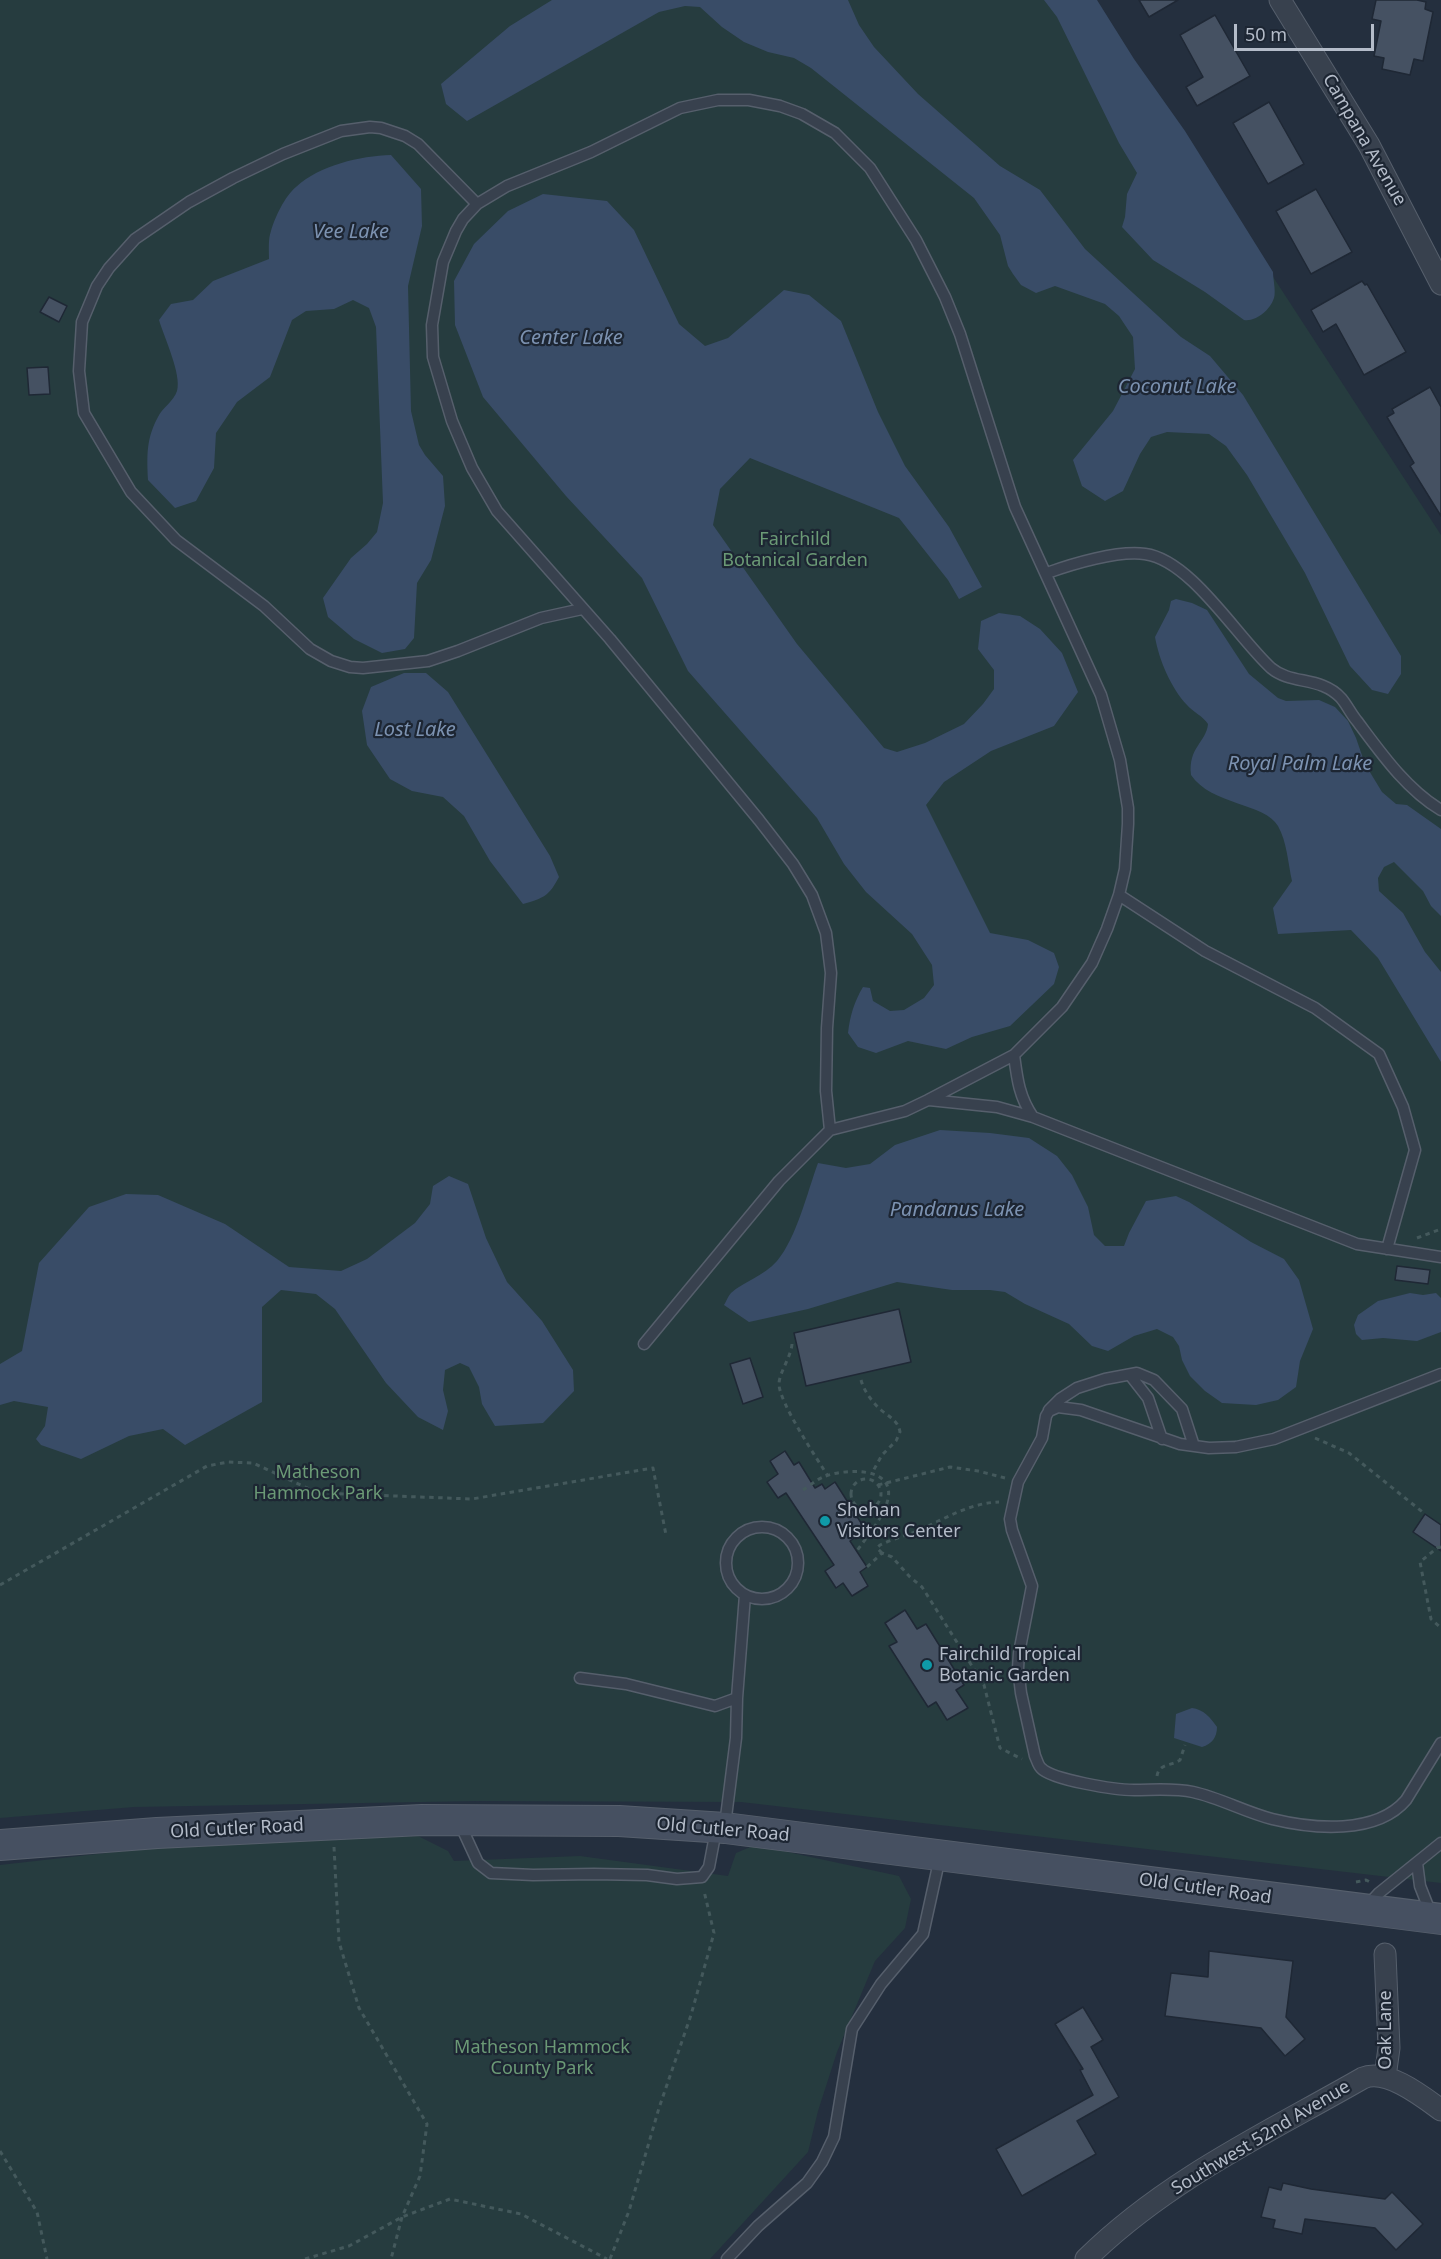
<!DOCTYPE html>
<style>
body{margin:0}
#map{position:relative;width:1441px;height:2259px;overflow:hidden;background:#242f3e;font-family:"Noto Sans",sans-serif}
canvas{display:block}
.scale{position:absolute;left:1234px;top:24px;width:140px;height:27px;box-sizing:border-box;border:3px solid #b4bcc9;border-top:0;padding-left:8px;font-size:18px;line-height:21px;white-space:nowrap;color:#b4bcc9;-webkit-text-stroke:4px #1d2633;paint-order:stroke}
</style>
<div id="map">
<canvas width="1441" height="2259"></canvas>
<div class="scale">50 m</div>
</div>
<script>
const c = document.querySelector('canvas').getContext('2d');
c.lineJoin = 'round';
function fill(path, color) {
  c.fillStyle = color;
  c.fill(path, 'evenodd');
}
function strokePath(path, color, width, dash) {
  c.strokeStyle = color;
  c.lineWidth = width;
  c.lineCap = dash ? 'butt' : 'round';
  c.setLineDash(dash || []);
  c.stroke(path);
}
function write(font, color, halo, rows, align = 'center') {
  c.font = font + ' "Noto Sans",sans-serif';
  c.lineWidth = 4.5;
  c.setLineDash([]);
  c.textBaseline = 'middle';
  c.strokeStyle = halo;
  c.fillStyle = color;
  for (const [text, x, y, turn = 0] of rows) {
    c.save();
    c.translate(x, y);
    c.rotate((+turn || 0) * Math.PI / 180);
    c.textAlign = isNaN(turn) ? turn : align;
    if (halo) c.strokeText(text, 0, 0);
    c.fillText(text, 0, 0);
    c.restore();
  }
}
fill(new Path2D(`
 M0,0H1093L1441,535V1883L741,1802L478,1801L134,1807L0,1818Z
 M418,1836L448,1851L454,1861L580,1856L728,1876L736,1853L755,1845L899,1876L911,1899L905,1928L875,1961L837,2052L818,2111L808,2152L710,2259H0V1865L177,1845Z`), '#263c3f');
fill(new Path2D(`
 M552,0H848L859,25L874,47L918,94L1000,166L1040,190L1085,249L1181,337L1210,356L1243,395L1401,656V674L1388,694L1372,690L1350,666L1305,573L1247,475L1226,446L1209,434L1167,432L1151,437L1140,454L1123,491L1105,501L1082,486L1073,460L1113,411L1135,369L1133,337L1119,316L1105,304L1055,286L1036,293L1021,285L1013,274L1008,266L1000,235L974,198L811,68L794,58L768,52L744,42L722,27L700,7L685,6L659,12L467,121L446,104L441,84L510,26Z
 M1044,0H1097L1134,59L1185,131L1273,272C1273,279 1276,291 1274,298C1270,310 1256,322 1244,320L1205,292L1153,260L1122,227L1125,217L1127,194L1137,173L1119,143L1057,17Z
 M391,155L421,189L422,226L408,286L411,411L419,445L425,455L443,476L445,506L431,560L417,583L414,638L405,649L382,653L354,639L328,617L323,598L351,558L367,544L377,532L383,503L376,327L369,308L353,300L334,309L306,311L292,320L270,377L237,402L216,433L214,468L196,501L175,508L148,480C147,456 146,439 158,417C162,408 174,401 177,391C182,375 164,337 159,320L171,304L193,300L213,281L269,259C269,250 268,239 271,231C275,217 285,196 296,187C320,165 360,156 391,155Z
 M543,194L607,201L634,230L679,324L705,346L728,338L784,290L809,295L841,321L878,412L905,466L949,527L982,587L959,599L948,580L899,518L750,458L720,489L713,525L797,644L884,748L897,752L925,743L964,724L983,704L994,689V670L978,649L981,621L999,613L1020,616L1040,629L1062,653L1078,692L1054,726L991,751L944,782L926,805L990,933L1028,940L1054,953L1059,967L1054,984L1010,1026L972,1037L946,1049L908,1041L876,1053L858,1047L848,1033C850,1016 854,1002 863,987L870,988L873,1001L890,1011L904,1010L924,998L934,985L932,965L912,934L866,892L844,864L817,818L688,671L642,578L566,496L483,397L455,325L454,281L474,244L508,211Z
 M1176,599L1192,603L1207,610L1249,674L1278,698L1286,701L1319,700L1335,707L1348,721L1356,738L1365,764L1382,792L1396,804L1407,805L1441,829V916L1431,906L1423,891L1394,862L1384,867L1378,878L1379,891L1403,913L1425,952L1441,972V1062L1378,958L1351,930L1278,934L1273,908L1292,881C1288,863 1287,842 1278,826C1265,803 1211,805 1191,775C1188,747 1206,743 1208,724C1203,716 1193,712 1187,705C1171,688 1159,660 1155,637L1169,610L1171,601Z
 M404,673H426L448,692L550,856L559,877C549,896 544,898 523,904L490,861L464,816L443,797L412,791L390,779L367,745L362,711L371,687Z
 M940,1130L990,1133L1029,1138L1057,1156L1072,1175L1088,1207L1094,1235L1105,1246H1124L1129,1233L1146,1201L1176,1196L1189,1202L1251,1242L1284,1259L1299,1280L1313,1329L1300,1361L1296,1387L1278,1400L1256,1405L1222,1403L1205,1391L1190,1376L1182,1360L1179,1346L1173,1337L1157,1329L1134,1336L1108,1351L1092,1346L1069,1324L1025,1304L1005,1292L990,1290H952L897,1282L808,1309L749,1322L724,1305C726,1302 728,1296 731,1293C743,1282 764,1276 777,1261C797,1237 807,1193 818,1163L846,1168L870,1164L895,1145Z
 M449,1176L468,1184L486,1238L507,1282L542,1321L573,1370L574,1391L543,1423L495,1426L482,1404L479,1387L469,1367L460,1363L445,1370L443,1390L448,1411L443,1430L418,1417L386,1383L335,1309L316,1294L281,1290L262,1307V1402L185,1445L163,1429L129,1436L81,1459L41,1445L36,1439L45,1426L48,1407L14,1401L0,1405V1364L22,1351L39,1263L89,1207L126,1194L158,1195L225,1224L289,1267L341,1271L367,1259L415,1223L430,1204L433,1186Z
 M1410,1293L1423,1295L1436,1293L1441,1298V1332L1417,1341L1383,1338L1362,1340L1356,1334L1354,1325L1358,1315L1378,1301Z
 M1192,1708C1203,1709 1211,1718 1217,1727C1217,1737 1212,1744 1202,1747L1174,1738L1176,1714Z`), '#394c67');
const building = new Path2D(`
 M1139,0H1178L1149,17Z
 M1376,0H1417L1426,2L1425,9L1433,12L1423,61L1414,59L1410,75L1382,69L1384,58L1374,56L1381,21L1372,19Z
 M1215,15L1250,76L1197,106L1186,87L1203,77L1180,35Z
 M1269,102L1304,164L1268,184L1233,123Z
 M1316,189L1352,252L1311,274L1276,211Z
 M1362,281L1365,285L1367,284L1406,352L1364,375L1336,324L1323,332L1311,310Z
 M49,297L67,306L59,322L40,312Z
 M48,367L50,394L29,395L27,368Z
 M1430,387L1441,407V516L1410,466L1414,463L1387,417L1394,413L1392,409Z
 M1397,1266L1430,1270L1428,1284L1395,1280Z
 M899,1309L911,1362L806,1386L794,1333Z
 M750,1358L763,1397L743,1404L730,1364Z
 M785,1451L794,1465L799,1462L815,1488L822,1484L825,1489L835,1482L863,1526L853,1532L856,1537L850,1541L867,1567L860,1572L868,1586L852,1596L843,1583L836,1588L825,1571L834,1565L786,1493L778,1498L767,1482L778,1474L770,1461Z
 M1425,1514L1441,1525V1551L1413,1532Z
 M905,1610L917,1629L926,1624L964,1685L956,1690L968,1708L947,1720L936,1702L928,1707L889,1646L897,1642L885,1623Z
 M1209,1951L1293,1961L1286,2017L1305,2039L1285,2056L1261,2028L1165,2016L1171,1973L1208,1977Z
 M1083,2007L1103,2040L1091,2047L1119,2097L1077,2121L1096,2154L1022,2196L996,2149L1093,2095L1080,2070L1083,2069L1055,2024Z
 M1283,2183L1311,2189L1385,2199L1392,2192L1423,2224L1396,2250L1375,2228L1305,2219L1302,2234L1273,2228L1275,2220L1261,2217L1269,2187L1281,2190Z`);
fill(building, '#455162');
strokePath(building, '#1f2835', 1.5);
const service = new Path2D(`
 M477,204L418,144L405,136L381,128L370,127L341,131L283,154L233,178L189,202L135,239L109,268L97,286L82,322L79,371L84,413L131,492L176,540L264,606L310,649L331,661L350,667L363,668L428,661L458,651L541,618L582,609
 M1047,573C1072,564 1118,550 1145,554C1191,560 1237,637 1271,668C1291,685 1321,676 1341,698C1347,705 1351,714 1357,721C1381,753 1406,789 1441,810
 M1119,895L1205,951L1315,1008L1379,1054L1403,1107L1415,1150L1387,1249
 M1014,1055C1017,1078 1019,1097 1033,1117
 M929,1100L997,1107L1033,1117L1357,1244L1441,1257
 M644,1344L779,1181L830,1130L905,1111L928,1100L1014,1055L1062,1007L1092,963L1107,929L1119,895L1125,869L1128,824V808L1120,760L1101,695L1015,507L960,334L945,297L916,240L870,168L835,133L802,114L780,106L749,100H718L680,108L591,152L507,186L477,204L463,219L456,231L443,262L432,325L433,357L452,421L472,468L497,511L610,639L759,820L793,864L812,895L826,933L831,973L827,1028L826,1091L830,1130
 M1441,1374L1274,1439L1236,1447L1209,1448L1180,1444L1081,1410L1058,1407L1049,1411L1046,1416L1042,1438L1018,1482L1010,1519L1012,1530L1032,1586L1019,1653L1018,1668L1021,1693L1035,1756C1037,1760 1038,1765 1041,1768C1052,1780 1116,1790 1134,1790C1154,1790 1174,1788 1193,1792C1220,1798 1245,1812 1272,1819C1313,1829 1376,1835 1406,1800L1441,1743
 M1130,1375L1148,1398L1162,1439
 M1049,1410L1060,1399L1077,1388L1105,1379L1137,1373L1154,1380L1182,1409L1194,1446
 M726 1563a36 36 0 1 1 72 0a36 36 0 1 1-72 0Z
 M580,1678L626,1684L715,1706L737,1698
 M460,1824L478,1863L491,1873L533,1875L594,1874L647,1875L677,1879L702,1877L709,1867L716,1830
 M725,1825L736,1738L737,1698L745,1595
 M1417,1863L1420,1886L1431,1914
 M1368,1905L1379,1893L1441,1843
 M727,2259L758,2226L807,2183L822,2162L834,2137L852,2029L881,1984L923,1934L940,1857`);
const minor = new Path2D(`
 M1280,0L1369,145L1441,284
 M1385,1954L1389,2048L1385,2077
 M1086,2259C1166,2180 1267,2133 1363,2078C1386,2068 1422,2096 1441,2110`);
const secondary = new Path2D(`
 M0,1845L157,1833L422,1820L619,1821L725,1828L1441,1919`);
strokePath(service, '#565f6c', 13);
strokePath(minor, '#565f6c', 23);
strokePath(secondary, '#565f6c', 32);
strokePath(new Path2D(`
 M1417,1238L1441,1229
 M792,1344C791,1357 779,1373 779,1384C779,1402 817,1459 828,1476
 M861,1380C864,1391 872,1402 881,1410C889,1417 898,1420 900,1432L896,1441L882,1455L872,1473
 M1315,1438L1349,1453L1425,1514
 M851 1494a15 15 0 1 1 30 0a15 15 0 1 1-30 0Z
 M878,1485L950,1467L978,1471L1005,1478
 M803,1490C809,1486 816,1480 823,1477C842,1469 895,1465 888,1499C884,1517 867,1536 857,1551
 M1441,1547L1437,1548L1420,1562L1431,1619L1441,1628
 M882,1553L877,1548L880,1545C893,1539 907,1535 920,1530C946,1518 970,1503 999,1502
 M867,1567L882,1553L892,1557L910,1577L922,1587L984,1685L1000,1748L1022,1759
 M0,1585L207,1466L228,1462L253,1463L318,1493L472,1499L653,1468L666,1535
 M1157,1776C1159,1763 1172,1766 1180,1760L1185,1745
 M334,1847L339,1942L359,2008L427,2124L420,2176L402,2217L391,2259
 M1356,1882L1366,1880L1370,1882
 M0,2151L37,2212L47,2259
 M305,2259L349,2246L402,2217L450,2199L521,2214L607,2259
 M610,2259L629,2211L659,2108L691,2015L714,1933L704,1891`), '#44595c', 3, [4.5, 4.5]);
strokePath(service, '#38414e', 10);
strokePath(minor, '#38414e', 21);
strokePath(secondary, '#465061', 30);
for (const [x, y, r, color] of [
 [825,1521,6,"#0f9aa8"],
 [927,1665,6,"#0f9aa8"]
]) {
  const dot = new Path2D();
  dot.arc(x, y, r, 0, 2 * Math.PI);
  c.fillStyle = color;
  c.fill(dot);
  strokePath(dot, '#1d2633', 2);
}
write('18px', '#b4bcc9', '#1d2633', [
 ["Campana Avenue",1364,140,60],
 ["Old Cutler Road",237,1829,-3],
 ["Old Cutler Road",723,1830,5],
 ["Old Cutler Road",1205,1889,8],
 ["Oak Lane",1386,2030,-90],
 ["Southwest 52nd Avenue",1261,2138,-31]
]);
write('18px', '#6b9a76', '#1d2633', [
 ["Fairchild",795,540],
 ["Botanical Garden",795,561],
 ["Matheson",318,1473],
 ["Hammock Park",318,1494],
 ["Matheson Hammock",542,2048],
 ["County Park",542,2069]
]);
write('18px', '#b4bcc9', '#1d2633', [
 ["Shehan",837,1511],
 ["Visitors Center",837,1532],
 ["Fairchild Tropical",939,1655],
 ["Botanic Garden",939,1676]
], 'left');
write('italic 20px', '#7c92b1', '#1d2633', [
 ["Vee Lake",351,232],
 ["Center Lake",571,338],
 ["Coconut Lake",1177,387],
 ["Lost Lake",415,730],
 ["Royal Palm Lake",1300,764],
 ["Pandanus Lake",957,1210]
]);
</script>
